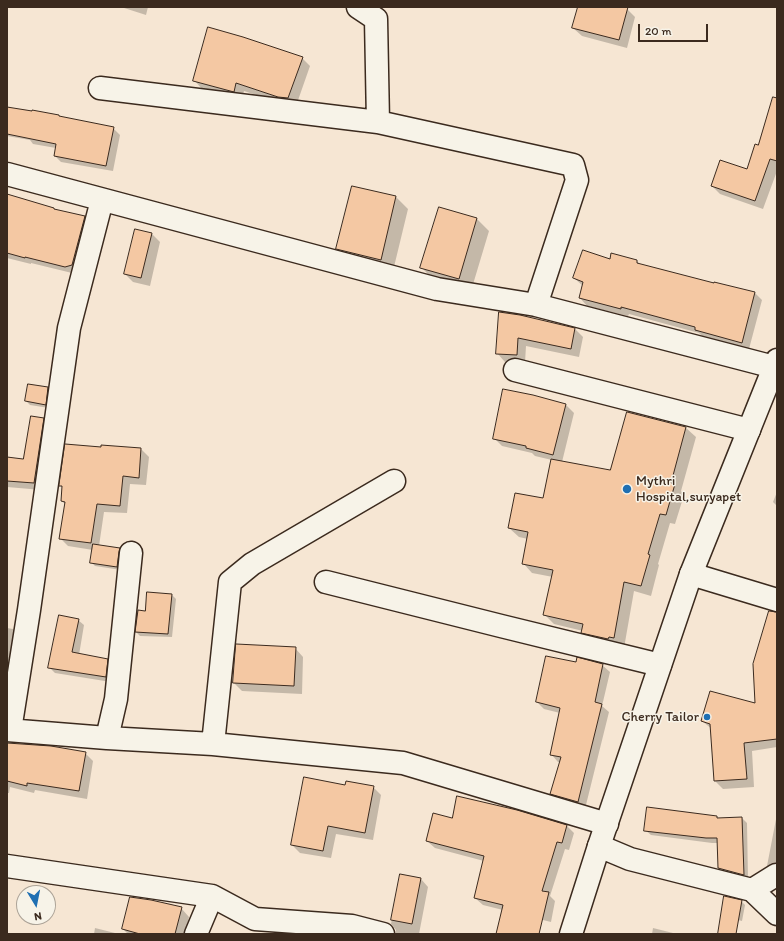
<!DOCTYPE html>
<style>
body{margin:0}
#map{position:relative;width:784px;height:941px;overflow:hidden;background:#f6e6d3;font-family:Itim,sans-serif}
canvas{display:block}
.frame{position:absolute;inset:0;border:8px solid #3b2a1e;pointer-events:none}
.north{position:absolute;left:16px;top:885px;width:40px;height:40px;box-sizing:border-box;background:#f7f3e8;border:1px solid #aca397;border-radius:50%;rotate:170deg;font-size:11px;font-weight:700;line-height:16px;text-align:center;color:#3b2a1e}
.north::after{content:'';display:block;margin:auto;width:14px;height:18px;background:#1f6fb2;clip-path:polygon(50% 0,100% 100%,50% 72%,0 100%)}
.scale{position:absolute;left:638px;top:24px;width:70px;height:18px;box-sizing:border-box;border:2px solid #3b2a1e;border-top:0;padding-left:5px;font-size:12px;line-height:14px;white-space:nowrap;color:#3b2a1e;-webkit-text-stroke:3px #f7f3e8;paint-order:stroke}
</style>
<div id="map">
<canvas width="784" height="941"></canvas>
<div class="frame"></div>
<div class="north">N</div>
<div class="scale">20 m</div>
</div>
<script>
const c = document.querySelector('canvas').getContext('2d');
c.lineJoin = 'round';
function fill(path, color) {
  c.fillStyle = color;
  c.fill(path, 'evenodd');
}
function strokePath(path, color, width, dash) {
  c.strokeStyle = color;
  c.lineWidth = width;
  c.lineCap = dash ? 'butt' : 'round';
  c.setLineDash(dash || []);
  c.stroke(path);
}
function write(font, color, halo, rows, align = 'center') {
  c.font = font + ' Itim,sans-serif';
  c.lineWidth = 3;
  c.setLineDash([]);
  c.textBaseline = 'middle';
  c.strokeStyle = halo;
  c.fillStyle = color;
  for (const [text, x, y, turn = 0] of rows) {
    c.save();
    c.translate(x, y);
    c.rotate((+turn || 0) * Math.PI / 180);
    c.textAlign = isNaN(turn) ? turn : align;
    if (halo) c.strokeText(text, 0, 0);
    c.fillText(text, 0, 0);
    c.restore();
  }
}
fill(new Path2D(`
 M121,7H148L146,15Z
 M579,7H620L627,9L635,17L627,48L582,36L573,28Z
 M302,58L310,66L296,106L287,105L244,91L242,99L202,89L194,80Z
 M7,108L113,128L120,135L113,171L61,162L55,156L56,148L33,144L30,140L7,136Z
 M777,118V171L763,209L720,194L712,186L748,171L758,146Z
 M353,187L396,197L408,209L393,271L350,261L338,249Z
 M7,200L54,208L55,210L85,217L91,223L72,273L31,263V264L7,258Z
 M477,219L489,231L471,291L434,280L421,267Z
 M136,230L152,234L160,242L150,286L133,282L125,274Z
 M610,260L637,261L641,266L714,284L715,283L755,293L762,300L749,349L703,337L699,333L629,314L628,316L587,306L580,298L583,286L574,278Z
 M519,316L575,329L583,337L579,357L526,346L525,363L505,362L497,353Z
 M48,388L51,392L49,408L30,405L26,401Z
 M566,405L574,413L562,462L611,471L627,413L686,428L696,437L681,491L684,495L675,524L670,523L658,564L659,565L651,596L634,591L624,648L592,642L582,632L583,631L554,624L544,614L553,577L532,573L523,563L528,539L519,537L509,528L544,500L552,460L535,456L532,453L502,446L494,438Z
 M43,419L51,427L42,490L7,487V458L24,460Z
 M102,448L141,449L149,457L146,485L130,484L127,513L104,512L99,546L119,549L123,553L121,570L95,566L91,562L93,550L68,546L60,538L65,504L62,501L63,488L60,485Z
 M777,492V506L773,502Z
 M148,593L172,595L176,599L172,637L140,636L136,632L146,612Z
 M777,616V747L752,751L754,787L723,789L715,781L712,729L702,721L756,704Z
 M78,620L84,625L79,655L107,660L113,666L111,682L55,673L49,667Z
 M7,628L13,629L19,635L7,700Z
 M295,648L303,657L302,694L242,691L234,683Z
 M577,664L602,665L610,672L602,706L609,712L585,809L559,801L551,794L561,762H558L551,754L560,713L544,709L537,702Z
 M7,744L85,753L93,761L87,799L35,790L34,793L10,787L9,793H7Z
 M346,787H373L381,795L373,840L336,834L331,858L300,853L292,845Z
 M517,811L567,826L574,833L569,850L565,849L550,896L555,901L551,922L535,918L531,934H497L503,910L483,905L475,898L484,861L435,848L427,841L452,819Z
 M777,814V872L774,874L767,866Z
 M742,818L747,823L748,879L724,873L719,868L718,843H712L651,835L645,830L718,819Z
 M401,875L421,879L428,887L419,934H396V930L391,924Z
 M741,901L745,905L742,921L727,917Z
 M181,908L189,917L185,934H128L123,929Z
 M95,928L119,934H94Z
 M653,928L677,934H652Z`), '#0003');
const building = new Path2D(`
 M578,7H628L619,40L572,28Z
 M208,27L243,37L303,57L288,98L278,97L236,83L234,92L193,81Z
 M773,97L777,98V161L770,159L755,201L711,186L720,160L747,169L755,144L758,145Z
 M7,107L32,111V110L59,115V116L114,127L106,166L54,156L56,144L7,134Z
 M352,186L396,196L381,260L336,249Z
 M7,194L54,208V209L85,216L72,265L65,267L25,257V258L7,253Z
 M439,207L477,218L459,279L420,268Z
 M135,229L152,233L141,278L124,274Z
 M583,250L610,259L611,253L637,260V263L714,283V282L755,292L742,343L695,330V327L621,307V309L579,298L583,282L573,278Z
 M499,312L520,315L575,328L571,349L518,338L517,355L496,354Z
 M28,384L48,387L46,405L25,401Z
 M503,389L533,395L566,404L553,455L526,448V446L493,439Z
 M627,412L686,427L671,483L675,484L666,515L660,514L648,554L650,555L641,586L624,582L614,638L609,637L608,639L581,633L583,624L543,615L553,570L522,564L528,532L508,528L515,493L543,498L551,459L610,470Z
 M31,416L44,418L34,483L7,481V457L23,459Z
 M65,444L101,447V445L141,448L139,478L123,476L120,506L97,504L91,543L59,539L65,502L61,501L62,486H59Z
 M93,544L120,548L119,552L117,567L90,563Z
 M147,592L172,594L168,634L135,632L138,610L145,611Z
 M769,611L777,612V739L744,743L747,779L714,781L710,724L701,721L710,691L755,703L753,664Z
 M59,615L79,619L72,652L108,659L106,677L48,668Z
 M236,644L296,647L294,686L233,683Z
 M546,656L576,662L577,657L603,664L595,702L602,704L578,802L550,794L561,757L550,755L560,708L536,702Z
 M7,743L51,746L86,752L79,791L27,783V786L7,781Z
 M304,777L345,785L346,781L374,786L365,833L328,826L323,851L291,845Z
 M457,796L517,810L567,825L562,843L557,842L542,891L549,892L539,934H496L503,905L474,898L484,856L426,841L433,813L452,818Z
 M647,807L717,816V818L742,817L744,875L718,868L717,838H706L644,831Z
 M400,874L421,878L412,924L391,920Z
 M724,896L742,900L736,934H718Z
 M130,897L151,900L182,907L175,934H140L122,929Z`);
fill(building, '#f4c8a3');
strokePath(building, '#3b2a1e', 1);
const minor = new Path2D(`
 M100,88L378,122L376,19L358,7
 M378,122L573,165L577,180L536,305
 M7,174L437,289L536,305L774,367
 M515,370L749,430
 M691,574L777,600
 M326,582L501,626L660,665
 M7,730L107,738L213,744L403,763L607,824
 M10,730L29,610L69,328L102,200
 M107,738L116,699L131,553
 M213,744L230,582L252,564L394,481
 M599,846L630,859L752,890L777,914
 M7,866L212,896L255,919L352,926L383,934
 M752,890L776,875L777,876
 M196,934L212,896`);
const secondary = new Path2D(`
 M571,934L599,846L691,574L777,360`);
strokePath(minor, '#3b2a1e', 25);
strokePath(secondary, '#3b2a1e', 25);
strokePath(minor, '#f7f3e8', 22);
strokePath(secondary, '#f7f3e8', 22);
for (const [x, y, r, color] of [
 [627,489,5,"#1f6fb2"],
 [707,717,4,"#1f6fb2"]
]) {
  const dot = new Path2D();
  dot.arc(x, y, r, 0, 2 * Math.PI);
  c.fillStyle = color;
  c.fill(dot);
  strokePath(dot, '#f7f3e8', 1.5);
}
write('14px', '#3b2a1e', '#f7f3e8', [
 ["Mythri",636,481],
 ["Hospital,suryapet",636,497],
 ["Cherry Tailor",699,717,"right"]
], 'left');
</script>
